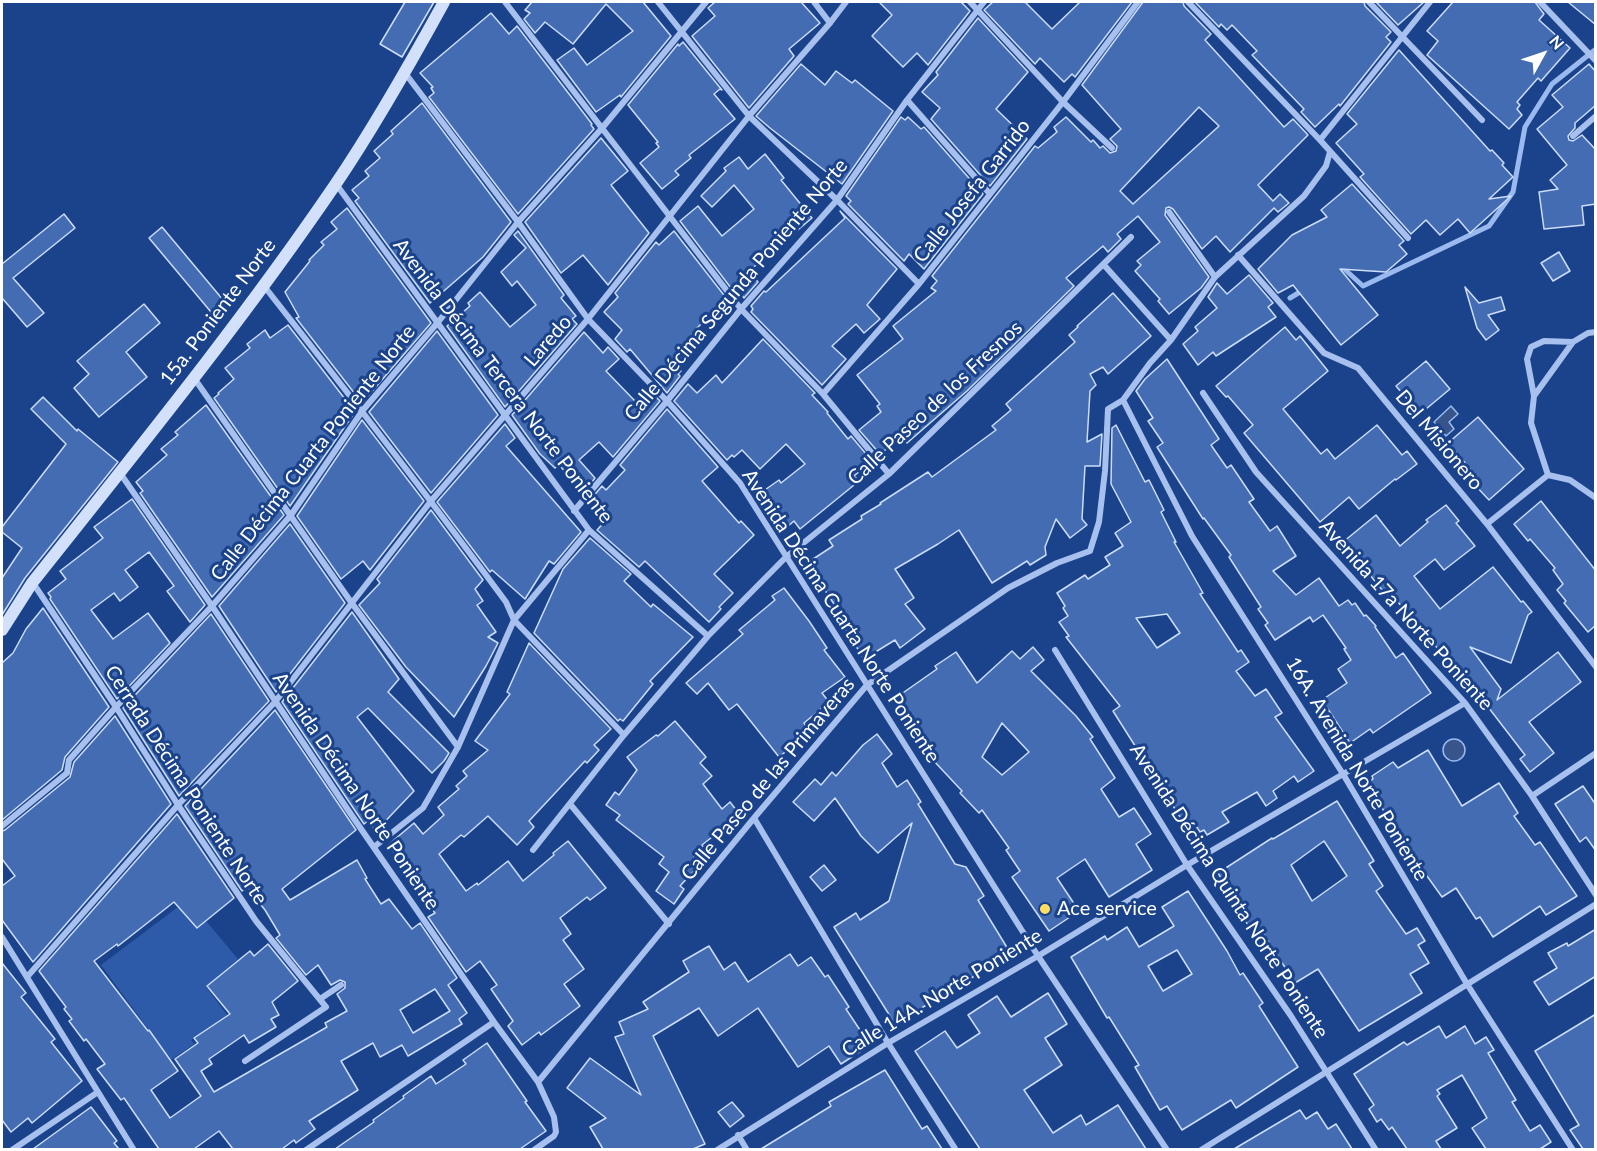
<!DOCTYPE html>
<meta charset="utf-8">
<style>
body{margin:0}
#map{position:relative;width:1597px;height:1151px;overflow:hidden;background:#1b438b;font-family:Lato,sans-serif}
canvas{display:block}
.frame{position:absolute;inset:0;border:3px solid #fff;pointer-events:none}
.north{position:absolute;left:1513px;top:24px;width:60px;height:60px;-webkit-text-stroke:4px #1b438b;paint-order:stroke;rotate:50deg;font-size:16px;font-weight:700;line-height:24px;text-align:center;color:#fff}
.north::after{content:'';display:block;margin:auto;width:21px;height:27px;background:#fff;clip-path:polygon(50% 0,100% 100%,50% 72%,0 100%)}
</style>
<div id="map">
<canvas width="1597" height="1151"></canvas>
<div class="frame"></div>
<div class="north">N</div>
</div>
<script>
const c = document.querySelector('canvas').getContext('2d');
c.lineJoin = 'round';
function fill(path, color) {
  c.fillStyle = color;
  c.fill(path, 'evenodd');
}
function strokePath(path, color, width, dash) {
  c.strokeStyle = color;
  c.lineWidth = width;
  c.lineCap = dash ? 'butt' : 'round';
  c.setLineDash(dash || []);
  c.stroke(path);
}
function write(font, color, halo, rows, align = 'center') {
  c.font = font + ' Lato,sans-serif';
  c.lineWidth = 6;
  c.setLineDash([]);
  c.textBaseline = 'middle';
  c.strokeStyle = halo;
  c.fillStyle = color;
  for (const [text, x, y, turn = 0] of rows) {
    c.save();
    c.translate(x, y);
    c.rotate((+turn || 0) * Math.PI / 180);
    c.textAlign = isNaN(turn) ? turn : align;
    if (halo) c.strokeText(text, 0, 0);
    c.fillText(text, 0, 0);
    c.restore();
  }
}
fill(new Path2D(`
 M178,907L196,928L206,921L238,959L206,987L227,1015L191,1040L194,1044L171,1060L101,965Z`), '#2e5ba9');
const water = new Path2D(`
 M1451,406L1458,414L1449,422L1454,429L1446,436L1434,422Z
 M1443 750a11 11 0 1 1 22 0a11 11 0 1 1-22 0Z`);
fill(water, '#38558b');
strokePath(water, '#9abaef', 1.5);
strokePath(new Path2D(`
 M1339,269L1342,267L1363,286L1489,226L1513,192L1525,127L1552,84L1596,49
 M1290,298L1305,289`), '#9abaef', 5);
const building = new Path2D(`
 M405,2H434L402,57L380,44Z
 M532,2H643L671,36L621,97L620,95L596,112L557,60L574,48L587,65L633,31L606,4L573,44L545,22L535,33L524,19L530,13L525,10Z
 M715,2H801L820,23L789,49L794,56L749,108L692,36L715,16L708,8Z
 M879,2H961L970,11L928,65L917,53L903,67L872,36L892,15Z
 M993,2H1025L1052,29L1080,2H1132L1075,77L1072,74L1064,82L1040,58L1035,64L984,10Z
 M1143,2H1183L1184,6L1211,34L1205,40L1284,127L1293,119L1308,135L1258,185L1273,201L1280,194L1289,203L1278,212L1274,208L1230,252L1216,236L1202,249L1173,209L1169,207L1166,208L1165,215L1209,277L1201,288L1169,314L1158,301L1160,299L1135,271L1141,265L1137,261L1160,242L1138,216L1117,234L1121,239L1108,252L1103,246L1066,278L1074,286L967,391L907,443L902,437L880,454L859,430L881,412L877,406L880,404L857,375L903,339L893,326L936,291L931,288L937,281L932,276L1035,146L1038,148L1057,132L1054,127L1066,117L1091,142L1093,140L1100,148L1103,146L1110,153L1116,151L1117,146L1110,139L1121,129L1082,85ZM1199,107L1219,126L1133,204L1120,191Z
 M1195,2H1364L1365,6L1391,32L1386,37L1391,42L1340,106L1339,104L1315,127L1301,112L1304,109L1252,55L1257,51L1232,25L1227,30L1221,24L1219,27Z
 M1376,2H1424L1398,25Z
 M1453,2H1535L1544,14L1539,20L1570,48L1541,81L1538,78L1517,102L1520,105L1517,109L1522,115L1509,129L1427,55L1438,41L1427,31Z
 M1568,2H1596V25Z
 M491,13L509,34L517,26L592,124L591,125L594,129L518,214L429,97L434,93L431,88L433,87L420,73Z
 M978,18L1028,72L996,109L1027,139L990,186L931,119L940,108L922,92L938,75L936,72Z
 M683,42L722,90L720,89L714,94L735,119L689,155L691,158L675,171L679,175L662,189L640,163L659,147L656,143L658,142L628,105L678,44L679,46Z
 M1399,50L1490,151L1492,150L1504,163L1502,165L1513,177L1489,199L1511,196L1470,233L1458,219L1440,235L1426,220L1411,234L1360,177L1364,174L1336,143L1357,124L1347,114Z
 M801,64L825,85L836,71L852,83L855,80L893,111L842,184L770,128L756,116Z
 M1589,64L1596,72V105L1575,123V128L1568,136L1569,140L1573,141L1582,135L1596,150V204L1582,206L1584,225L1544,229L1539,192L1558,189L1550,180L1567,165L1537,129L1563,107L1552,95Z
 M422,103L511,222L483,257L430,303L355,201L359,198L352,190L369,176L365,171L380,158L374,151L393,134L391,131Z
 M901,117L905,120L908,117L921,129L924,127L983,194L924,269L909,254L904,261L848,204L851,201L846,196Z
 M601,138L628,171L611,185L649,233L608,285L583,255L561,273L525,222Z
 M765,154L784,178L781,180L812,218L749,271L758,282L744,298L737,289L734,292L680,221L698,206L722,236L754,209L734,185L712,207L701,196L726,171L724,168L739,157L748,169Z
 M1352,184L1404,241L1399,245L1407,254L1386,272L1340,269L1378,315L1341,345L1293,285L1278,293L1258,269L1292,235L1327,217L1321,210Z
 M347,208L431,323L362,403L296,318L299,317L285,292L310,261L309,260L324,245L321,242L337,229L331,222Z
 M840,211L897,269L867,305L880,319L864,333L856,324L832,346L846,359L822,385L751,312L753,309L751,306L764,291L766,292L845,218Z
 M64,214L75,228L13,278L44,313L27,327L2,298V264Z
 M162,227L229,307L216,318L149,238Z
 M518,231L564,295L561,298L576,316L572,319L577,324L505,407L447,326L470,306L468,303L480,292L510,327L536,305L517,281L512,286L501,272L526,248L514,235Z
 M674,231L727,299L695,330L704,340L676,365L681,371L678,374L680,376L667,393L630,349L627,352L615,339L622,330L604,312L618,297L615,293L656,242L659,245Z
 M1559,252L1570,271L1553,281L1541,263Z
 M1249,275L1273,303L1268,307L1276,317L1216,356L1213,352L1198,365L1183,344L1198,331L1195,327L1217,308L1208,297L1217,283L1227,294Z
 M1465,287L1479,303L1501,297L1505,310L1488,315L1499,330L1486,340L1477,328Z
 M1113,293L1151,336L1108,374L1103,367L1090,374L1096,385L1090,391L1087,442L1102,434L1100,466H1085L1082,519L1087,525L1070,538L1056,519L1045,547L1046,555L1030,565L1027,561L992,583L959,530L938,544L895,569L914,598L905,604L925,629L900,648L895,640L864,659L831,606L834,604L807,563L833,546L829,540L862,519L861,516L881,504L880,503L928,472L932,477L996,430L992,426L1011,410L1006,404L1075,342L1069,335L1078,327L1077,326Z
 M144,304L160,323L126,352L147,377L99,417L74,388L89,374L77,361Z
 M288,325L355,412L290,506L214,398L219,394L218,393L234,379L225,368L250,348L247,344L265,330L270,338Z
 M1285,327L1296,340L1300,336L1328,371L1283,409L1321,454L1327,449L1335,459L1377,425L1402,455L1407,451L1417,464L1396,480L1395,479L1359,509L1349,497L1320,522L1244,433L1253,425L1228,396L1226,397L1216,386Z
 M437,331L498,415L431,493L369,412Z
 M584,332L603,353L608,347L619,359L606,371L635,401L648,389L660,401L613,457L599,442L579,460L595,478L584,492L559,465L555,468L540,454L512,415Z
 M763,339L815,393L812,395L828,412L827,413L848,439L851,436L872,461L854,476L859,481L800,529L794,521L787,527L762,492L779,480L781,483L805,464L786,444L760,469L742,450L734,457L732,455L727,460L674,401L688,384L697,393L716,375L722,383Z
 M1167,359L1219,439L1211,445L1227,468L1231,465L1254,499L1249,502L1270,531L1277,526L1296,556L1273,571L1296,595L1319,578L1339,606L1348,600L1352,605L1355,603L1364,616L1366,615L1376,626L1375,627L1396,658L1403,653L1431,693L1373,733L1370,729L1350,743L1322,700L1347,683L1338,669L1351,660L1344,649L1346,648L1323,615L1313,622L1310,617L1275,640L1265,625L1268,623L1258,609L1261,607L1229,557L1231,555L1204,518L1203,519L1157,447L1163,443L1148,421L1153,418L1136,391L1145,379Z
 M1426,361L1450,389L1420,414L1396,386Z
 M43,397L77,431L78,429L118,462L25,578L2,615V578L22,548L2,532V527L66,444L31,409Z
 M206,405L284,515L212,597L140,493L143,491L136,482L167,455L161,449L178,435L175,432Z
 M667,409L718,467L702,481L739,523L741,521L754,535L714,574L733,593L719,607L721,609L709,622L645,561L639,567L597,530L608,518L593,504L594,503L591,499L602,486L606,490L625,470L620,465Z
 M1478,417L1524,469L1489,500L1473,483L1478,478L1448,443Z
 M362,420L424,501L370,570L363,561L341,579L297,516Z
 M505,424L515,438L506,446L581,532L554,564L549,561L525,599L492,570L490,572L437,502Z
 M1116,425L1145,482L1149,480L1164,510L1161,512L1176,542H1174L1203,593L1200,594L1238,652L1241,650L1249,662L1236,671L1255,696L1266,689L1282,713L1275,717L1314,771L1298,782L1294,776L1273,791L1277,798L1266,806L1257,792L1222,812L1229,822L1207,835L1204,830L1200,832L1194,823L1187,828L1113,711L1120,706L1066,637L1069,636L1059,622L1068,616L1063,608L1065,606L1057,593L1085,575L1088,579L1110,565L1105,557L1123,546L1115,533L1131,522L1111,484L1112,428ZM1167,614L1180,633L1157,648L1136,618Z
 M132,499L205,605L190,622L167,591L174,586L149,552L125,570L138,587L120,601L114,593L91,610L113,639L148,613L170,643L117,699L50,599L51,597L48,593L66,579L60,571L103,538L94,527Z
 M1541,501L1596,571V625L1588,632L1564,603L1566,601L1557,590L1563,584L1553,570L1555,568L1530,539L1528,541L1514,524Z
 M1446,505L1459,521L1456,523L1475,546L1444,570L1435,559L1414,576L1440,609L1493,567L1521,602L1523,601L1532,612L1528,615L1511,663L1470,647L1501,689L1497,700L1558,652L1581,682L1529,722L1554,753L1530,772L1520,759L1525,755L1465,677L1463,678L1391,594L1387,596L1343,542L1376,515L1400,546L1428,522L1426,520Z
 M431,510L483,580L475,589L483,601L477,605L496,632L488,637L498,643L486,666L454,717L406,667L359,605L380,583L377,579Z
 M290,524L345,603L276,692L219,606Z
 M590,538L631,574L624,581L651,607L653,604L693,637L650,681L653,684L623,721L620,719L618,721L534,633L563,569Z
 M784,588L809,621L827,648L824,650L845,677L822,693L829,702L804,723L809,730L793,742L795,744L779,757L737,704L729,710L708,683L697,694L686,683L743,634L739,630L775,600L772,596Z
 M43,608L109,707L65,757L62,770L2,820V663L13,653L26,629Z
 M352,612L399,679L388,692L449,753L444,761L432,773L368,708L357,717L414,791L376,831L368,821L364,824L282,702Z
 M211,614L269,701L179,796L123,708Z
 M529,643L611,729L594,745L599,750L587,763L585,761L529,821L534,827L517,845L488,816L464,837L461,835L439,854L466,891L477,883L478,885L508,861L523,881L554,855L553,853L568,841L606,888L590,900L587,897L560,918L571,934L563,940L584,969L564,984L580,1006L541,1035L539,1032L522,1045L508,1026L513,1021L491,989L497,985L480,961L466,972L428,917L435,913L402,868L405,866L388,845L414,823L423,834L444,815L438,807L459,789L456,786L467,776L463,771L488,750L475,741L510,694L507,692Z
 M1033,647L1044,660L1031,671L1076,716L1093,737L1090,739L1115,778L1101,789L1119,817L1134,808L1151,834L1136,844L1152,870L1109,897L1085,859L1057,878L1079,911L1049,931L1012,877L1020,871L1006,850L1009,848L982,810L979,813L960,793L962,791L933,760L937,756L916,733L919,730L897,697L937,669L935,666L956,652L977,683L1012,651L1020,659ZM1002,723L1029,752L1002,775L982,757Z
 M275,710L356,830L282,889L290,900L357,860L367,878L365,879L381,904L389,899L412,929L420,923L457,978L448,985L467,1013L459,1019L462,1024L408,1056L402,1045L380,1057L373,1043L341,1061L358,1090L309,1121L315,1129L296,1143L294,1140L282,1149H233L219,1131L194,1149H159L124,1098L121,1100L97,1069L105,1064L86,1039L84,1041L69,1021L72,1019L64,1009L66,1007L39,971L177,814L234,898L197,928L174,902L118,946L117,944L94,961L148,1031L149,1030L178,1071L151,1090L170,1118L201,1096L175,1059L198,1043L194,1038L230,1014L207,986L250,951L254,956L268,944L298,981L272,1002L279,1015L271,1019L276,1027L249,1043L244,1035L209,1059L212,1064L201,1071L214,1092L327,1027L325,1023L347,1011L337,994L345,988V982L340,980L331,985L318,965L306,975L276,938L280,935L265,910L247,887L242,891L185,806ZM435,989L450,1011L413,1033L400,1010Z
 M115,716L171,804L33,962L2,920V886L15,876L2,859V831L5,830L70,777L74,762Z
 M675,721L706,757L700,763L712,776L703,784L722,809L730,802L740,815L702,845L705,849L694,857L701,863L680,886L684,889L674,904L656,891L669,872L659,864L664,857L616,820L620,815L606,805L615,792L619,795L637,770L627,757L656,735L658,736Z
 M877,734L892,754L882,763L897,787L907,780L921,802L918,804L955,864L966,867L984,896L978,900L1011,954L895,1024L834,927L856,913L860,920L889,901L912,823L878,853L861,836L835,798L814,821L793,802L815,779L821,785L832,772L836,776L863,745Z
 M1428,750L1462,806L1499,783L1518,813L1514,816L1535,845L1540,842L1577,896L1546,915L1540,906L1493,937L1480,917L1476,919L1456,888L1442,897L1402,841L1367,783L1373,779L1372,776L1393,762L1398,768Z
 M1583,786L1596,805V851L1586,837L1580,842L1555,804Z
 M1337,801L1374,861L1369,864L1383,886L1376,891L1406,934L1417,928L1425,941L1418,945L1429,963L1410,974L1422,993L1359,1031L1318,969L1295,983L1261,930L1253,934L1218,873L1272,838L1273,839ZM1324,841L1347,876L1312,901L1291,865Z
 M824,865L836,880L822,891L810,877Z
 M1188,891L1227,951L1240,975L1243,973L1263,1003L1259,1006L1298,1067L1236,1108L1231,1100L1182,1130L1167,1106L1160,1110L1135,1067L1139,1065L1109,1017L1107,1018L1071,957L1105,936L1107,940L1127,927L1139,947L1174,926L1162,907ZM1177,950L1192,974L1163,991L1148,966Z
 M1596,929V976L1549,1005L1534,982L1557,968L1548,953L1567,943L1568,946Z
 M709,946L724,970L735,962L748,982L790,954L798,966L811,957L825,977L828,975L849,1007L846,1009L870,1045L841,1064L829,1046L798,1067L758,1008L718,1036L699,1008L653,1036L705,1144L693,1149H603L590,1127L606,1118L567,1088L590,1058L641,1095L615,1037L624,1034L619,1022L648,1009L643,1002L689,972L683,961Z
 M2,963L26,993L21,997L55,1039L51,1042L82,1081L32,1123L28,1118L11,1132L2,1120Z
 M1048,993L1067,1024L1045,1038L1062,1065L1024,1090L1053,1133L1081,1115L1086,1125L1118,1105L1146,1149H980L915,1051L945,1031L957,1048L980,1033L968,1015L997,996L1011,1017Z
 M1596,1014V1149H1583L1570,1130L1579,1125L1535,1051Z
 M1439,1026L1446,1038L1465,1026L1475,1044L1486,1037L1494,1050L1488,1053L1516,1100L1512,1102L1530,1131L1540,1125L1551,1142L1540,1149H1486L1472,1128L1487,1118L1462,1075L1437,1090L1440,1094L1437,1096L1457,1128L1436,1141L1441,1149H1407L1392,1127L1389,1130L1381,1119L1377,1122L1369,1109L1374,1105L1354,1074L1404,1042L1407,1045Z
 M487,1043L527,1101L525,1102L546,1131L520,1149H335L374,1122L373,1120L404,1098L403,1096L431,1076L436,1084L466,1064L463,1060Z
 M885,1070L922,1129L927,1126L942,1149H761L831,1106L829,1102Z
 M732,1102L744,1116L730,1127L718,1112Z
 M91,1107L117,1141L114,1143L119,1149H33Z
 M1300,1110L1306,1119L1317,1112L1328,1129L1336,1124L1352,1149H1234Z`);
fill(building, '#446cb3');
strokePath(building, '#ccddf9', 1.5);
strokePath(new Path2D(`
 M505,2L741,309L823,394L889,474
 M658,2L749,116L837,200L919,284
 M814,2L830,23
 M970,2L1063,102L1112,148
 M1188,2L1320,140L1408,238
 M1369,2L1482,120
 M1540,2L1596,61
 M405,73L518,222L588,319L667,401L740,483L1038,956L1167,1150
 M907,100L990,194
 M1573,136L1596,116
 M1320,140L1430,2
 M336,184L589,530L708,636
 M1169,212L1215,277
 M1238,255L1324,353L1358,368L1487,524L1596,667
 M1104,265L1171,340
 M264,286C346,390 427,495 506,602L514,620L624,735
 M194,378L351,602L458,747
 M1203,393L1256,472L1465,703L1532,796L1596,895
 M823,394L919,284L1063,102L1138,2
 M1534,396L1527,359L1531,347L1544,341L1573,342
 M1123,400L1192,536L1343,774L1467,984L1573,1150
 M120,473L212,606L348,810L494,1022L538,1082L554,1117L556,1132L554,1136L534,1150
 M1548,475L1531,423L1534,396L1573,342L1588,333L1596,332
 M1548,475L1570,480L1596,498
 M574,511L667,401L741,309L837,200L907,100L984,2
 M1487,524L1548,475
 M33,583L116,707L178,805L256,921L326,1007L245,1061
 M1055,650L1187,865L1291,1016L1376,1150
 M1532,796L1596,753
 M570,804L669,924
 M754,818L888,1043L956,1150
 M2,826L67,773L69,760L116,707L212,606L291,515L363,410L439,321L518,222L603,127L706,2
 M374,847L423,808L458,747L514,620L589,530
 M533,850L624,735L708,636L786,557L889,474L1131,237
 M2,937L134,1150
 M27,977L178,805L275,702L431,501L588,319L749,116L830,23L846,2
 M320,999L341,985
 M538,1082L754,818L867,685L1008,588L1057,563L1090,551L1099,522L1105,471L1108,409L1123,400L1150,363L1171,340L1215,277L1304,196L1326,166L1330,152
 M738,1135L747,1150
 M12,1150L98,1092
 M306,1150L494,1022
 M717,1150L888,1043L1038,956L1187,865L1465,703
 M1201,1150L1596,904`), '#a7c0ed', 6);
strokePath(new Path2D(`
 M2,630L32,583C136,452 241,323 335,185C375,126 410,64 444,2`), '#d3e0f9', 12);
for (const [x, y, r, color] of [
 [1045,909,6,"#fedf63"]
]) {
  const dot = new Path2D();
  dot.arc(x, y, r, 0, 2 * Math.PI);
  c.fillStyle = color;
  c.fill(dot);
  strokePath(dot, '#1b438b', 2);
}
write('20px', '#fff', '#1b438b', [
 ["Calle Josefa Garrido",972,191,-52],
 ["Calle Décima Segunda Poniente Norte",736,290,-50],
 ["15a. Poniente Norte",218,312,-53],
 ["Laredo",548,341,-49],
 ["Avenida Décima Tercera Norte Poniente",503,381,53],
 ["Calle Paseo de los Fresnos",935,403,-43],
 ["Del Misionero",1439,440,50],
 ["Calle Décima Cuarta Poniente Norte",313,453,-52],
 ["Avenida 17a Norte Poniente",1406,615,48],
 ["Avenida Décima Cuarta Norte Poniente",841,616,57],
 ["16A. Avenida Norte Poniente",1357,769,59],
 ["Calle Paseo de las Primaveras",768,779,-50],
 ["Cerrada Décima Poniente Norte",186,785,57],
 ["Avenida Décima Norte Poniente",356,791,56],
 ["Avenida Décima Quinta Norte Poniente",1229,891,57],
 ["Calle 14A. Norte Poniente",942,993,-31]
]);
write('20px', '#fff', '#1b438b', [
 ["Ace service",1057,909]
], 'left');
</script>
